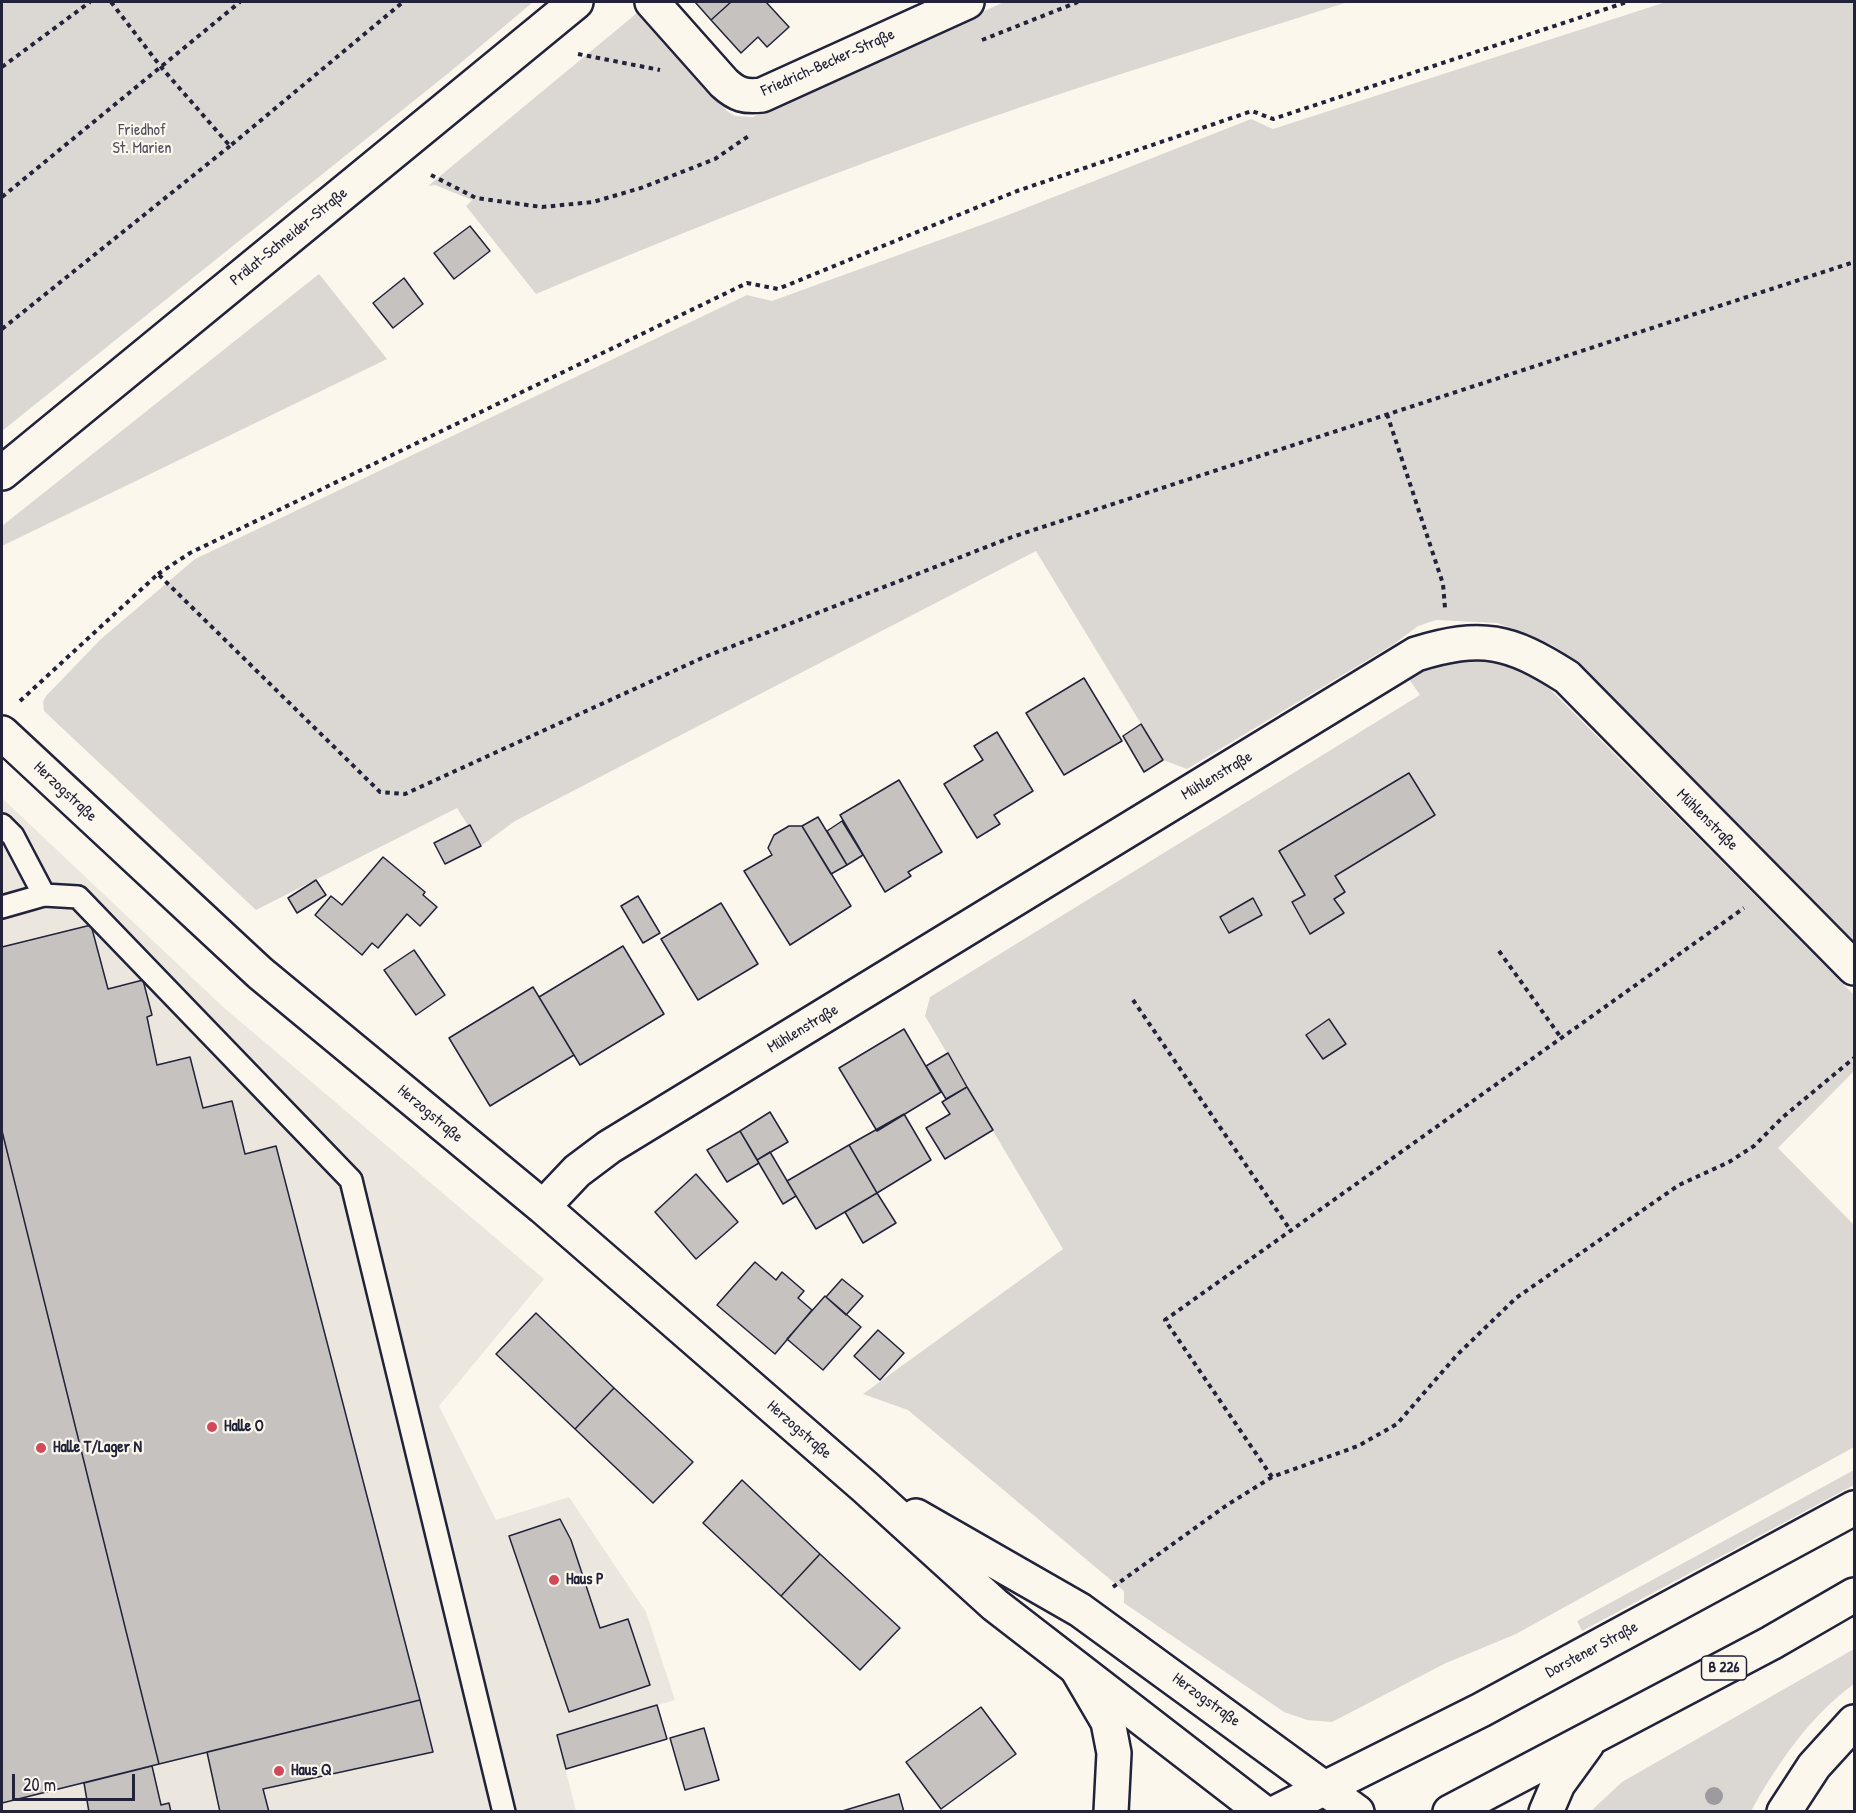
<!DOCTYPE html>
<meta charset="utf-8">
<style>
body{margin:0}
#map{position:relative;width:1856px;height:1813px;overflow:hidden;background:#fbf7ec;font-family:"Patrick Hand",sans-serif}
canvas{display:block}
.frame{position:absolute;inset:0;border:3px solid #22223b;pointer-events:none}
.scale{position:absolute;left:12px;top:1774px;width:123px;height:27px;box-sizing:border-box;border:3px solid #22223b;border-top:0;padding-left:8px;font-size:18px;line-height:21px;white-space:nowrap;color:#22223b;-webkit-text-stroke:4px #fbf7ec;paint-order:stroke}
</style>
<div id="map">
<canvas width="1856" height="1813"></canvas>
<div class="frame"></div>
<div class="scale">20 m</div>
</div>
<script>
const c = document.querySelector('canvas').getContext('2d');
c.lineJoin = 'round';
function fill(path, color) {
  c.fillStyle = color;
  c.fill(path, 'evenodd');
}
function strokePath(path, color, width, dash) {
  c.strokeStyle = color;
  c.lineWidth = width;
  c.lineCap = dash ? 'butt' : 'round';
  c.setLineDash(dash || []);
  c.stroke(path);
}
function write(font, color, halo, rows, align = 'center') {
  c.font = font + ' "Patrick Hand",sans-serif';
  c.lineWidth = 4.5;
  c.setLineDash([]);
  c.textBaseline = 'middle';
  c.strokeStyle = halo;
  c.fillStyle = color;
  for (const [text, x, y, turn = 0] of rows) {
    c.save();
    c.translate(x, y);
    c.rotate((+turn || 0) * Math.PI / 180);
    c.textAlign = isNaN(turn) ? turn : align;
    if (halo) c.strokeText(text, 0, 0);
    c.fillText(text, 0, 0);
    c.restore();
  }
}
fill(new Path2D(`
 M2,798L222,1006L544,1279L439,1406L496,1520L569,1497L646,1612L675,1700L557,1735L576,1811H2Z`), '#ebe7df');
fill(new Path2D(`
 M2,2H533L451,71L2,431Z
 M1004,2H1348C1203,48 1059,92 916,144C788,190 661,241 536,294L466,206L472,200L435,185L428,186L637,13L727,111L735,116L753,117Z
 M1666,2H1854V941L1578,663L1552,645L1497,623L1436,620L1418,626L1394,644L1187,769L1163,760L1036,551L515,821L481,846L457,808L256,910L44,711L43,702L46,696L101,639L195,559L747,295L772,301L1003,217L1251,119L1273,129Z
 M319,274L387,359L2,546V526Z
 M1465,661C1498,661 1522,669 1549,688L1854,995V1071L1778,1148L1854,1225V1447L1516,1634L1446,1663L1332,1722L1307,1720L1284,1712L1124,1603V1591L908,1410L863,1394L1063,1249L925,1016L930,997L1420,695L1409,679C1427,667 1445,663 1465,661Z
 M1854,1470V1485L1582,1631L1577,1621Z
 M1854,1649V1684C1809,1717 1778,1763 1751,1811H1591L1622,1782Z`), '#dbd8d3');
const building = new Path2D(`
 M695,2H731L711,20Z
 M731,2H766L789,27L767,47L758,37L741,53L711,20Z
 M470,226L490,251L454,279L434,253Z
 M404,278L423,304L393,328L373,303Z
 M1084,678L1122,741L1064,775L1026,713Z
 M1141,724L1163,760L1144,772L1123,736Z
 M997,732L1033,791L994,815L1000,824L977,838L944,784L983,760L974,746Z
 M1409,773L1435,815L1335,876L1345,892L1334,899L1344,913L1310,934L1292,902L1305,895L1279,851Z
 M899,780L942,852L908,872L911,876L885,892L840,815Z
 M818,817L847,865L831,874L802,826Z
 M842,821L863,855L847,865L827,831Z
 M470,825L481,846L445,864L434,843Z
 M789,826H802L851,906L790,945L744,871L772,855L768,848L774,835Z
 M383,857L425,892L423,895L437,907L420,926L407,914L378,948L372,943L362,955L315,915L331,896L342,905Z
 M316,880L326,895L297,913L288,898Z
 M638,896L660,933L643,943L621,906Z
 M1253,898L1262,915L1229,933L1220,917Z
 M721,903L758,964L698,1000L661,939Z
 M91,925L108,989L143,980L152,1015L147,1017L157,1065L190,1057L203,1108L232,1101L245,1154L276,1146L420,1700L159,1764L2,1131V947Z
 M623,946L664,1014L580,1065L539,997Z
 M414,950L445,995L416,1015L384,970Z
 M533,987L574,1055L490,1106L449,1038Z
 M1329,1019L1346,1044L1323,1059L1306,1035Z
 M904,1029L941,1092L877,1131L839,1068Z
 M948,1053L967,1087L946,1099L926,1066Z
 M967,1087L993,1130L945,1159L926,1128L950,1114L942,1102Z
 M770,1112L788,1142L757,1160L740,1131Z
 M904,1114L931,1160L877,1193L849,1145Z
 M2,1131L159,1764L2,1803Z
 M740,1131L759,1163L727,1182L707,1150Z
 M849,1145L877,1193L816,1229L787,1181Z
 M770,1152L796,1196L783,1204L757,1160Z
 M696,1174L738,1222L696,1259L655,1212Z
 M877,1193L896,1223L863,1243L845,1212Z
 M755,1262L776,1280L782,1272L804,1291L798,1298L812,1310L775,1354L717,1305Z
 M842,1279L863,1296L846,1315L826,1297Z
 M825,1296L861,1327L823,1370L787,1339Z
 M536,1313L614,1388L575,1429L496,1354Z
 M878,1330L904,1353L880,1380L854,1356Z
 M614,1388L693,1462L653,1503L575,1429Z
 M742,1480L820,1554L781,1596L703,1523Z
 M560,1519L571,1540L600,1628L628,1619L650,1685L569,1712L509,1536Z
 M820,1554L900,1628L860,1670L781,1596Z
 M420,1700L433,1752L263,1789L269,1812H220L207,1752Z
 M657,1705L667,1739L566,1769L557,1735Z
 M981,1707L1016,1754L941,1809L906,1762Z
 M704,1728L719,1780L685,1790L670,1738Z
 M152,1766L161,1805L169,1803L171,1812H89L84,1783Z
 M899,1794L904,1812H839Z`);
fill(building, '#c6c2c0');
strokePath(building, '#22223b', 1.5);
const lane = new Path2D(`
 M2,825L13,836L44,895
 M2,907L44,895L78,897L351,1180L504,1812`);
const street = new Path2D(`
 M652,2L724,83C737,95 745,97 762,95L967,2
 M2,473L576,2
 M2,733L260,973L543,1207L865,1487L995,1605L1263,1812
 M543,1207L577,1171L609,1147L1416,654C1482,634 1509,640 1567,677L1854,968
 M916,1516L1080,1610L1357,1812
 M1784,1812L1814,1766L1854,1722`);
const primary = new Path2D(`
 M1077,1669L1108,1722L1114,1753L1111,1812
 M1277,1812L1481,1710L1854,1508
 M1450,1812L1771,1643L1854,1595
 M1546,1812L1558,1784L1587,1744`);
strokePath(lane, '#22223b', 26);
strokePath(street, '#22223b', 38);
strokePath(primary, '#22223b', 38);
strokePath(new Path2D(`
 M111,2L161,67L230,146L403,2
 M982,40L1078,2
 M578,54L660,70
 M2,67L90,2
 M431,175L476,198L542,207L593,202L641,188L715,159L750,135
 M2,197L240,2
 M2,329L230,146
 M1387,414L1443,584L1445,608
 M158,574L190,553L747,283L778,289L1017,191L1252,111L1273,119L1627,2
 M20,701L158,574L380,792L405,794L702,658L1012,537L1854,262
 M1499,951L1562,1039
 M1133,1000L1291,1231
 M1272,1477L1165,1320L1744,908
 M1113,1587L1227,1505L1272,1477L1358,1446L1397,1424L1457,1355L1516,1298L1679,1185L1729,1162L1754,1146L1783,1117L1854,1058`), '#22223b', 4, [4.5, 4.5]);
strokePath(lane, '#fbf7ec', 21);
strokePath(street, '#fbf7ec', 33);
strokePath(primary, '#fbf7ec', 33);
c.fillStyle = '#9d9ba0';
for (const [x, y] of [
 [1714,1796]
]) {
  c.beginPath();
  c.arc(x, y, 9, 0, 2 * Math.PI);
  c.fill();
}
for (const [x, y, r, color] of [
 [212,1427,6,"#d1495b"],
 [41,1448,6,"#d1495b"],
 [554,1580,6,"#d1495b"],
 [279,1771,6,"#d1495b"]
]) {
  const dot = new Path2D();
  dot.arc(x, y, r, 0, 2 * Math.PI);
  c.fillStyle = color;
  c.fill(dot);
  strokePath(dot, '#fbf7ec', 2);
}
for (const [x, y, w] of [
 [1724,1668,45]
]) {
  const box = new Path2D();
  box.roundRect(x - w / 2, y - 12, w, 24, 4.5);
  c.fillStyle = '#fbf7ec';
  c.fill(box);
  strokePath(box, '#22223b', 1.5);
}
write('bold 15px', '#22223b', null, [
 ["B 226",1724,1668]
]);
write('16px', '#22223b', '#fbf7ec', [
 ["Friedrich-Becker-Straße",828,63,-24],
 ["Prälat-Schneider-Straße",289,237,-39],
 ["Mühlenstraße",1217,776,-31],
 ["Herzogstraße",65,792,43],
 ["Mühlenstraße",1707,820,45],
 ["Mühlenstraße",803,1029,-31],
 ["Herzogstraße",430,1114,40],
 ["Herzogstraße",799,1430,41],
 ["Dorstener Straße",1592,1650,-28],
 ["Herzogstraße",1206,1700,36]
]);
write('16px', '#505061', '#fbf7ec', [
 ["Friedhof",142,131],
 ["St. Marien",142,149]
]);
write('bold 16px', '#22223b', '#fbf7ec', [
 ["Halle O",224,1427],
 ["Halle T/Lager N",53,1448],
 ["Haus P",566,1580],
 ["Haus Q",291,1771]
], 'left');
</script>
